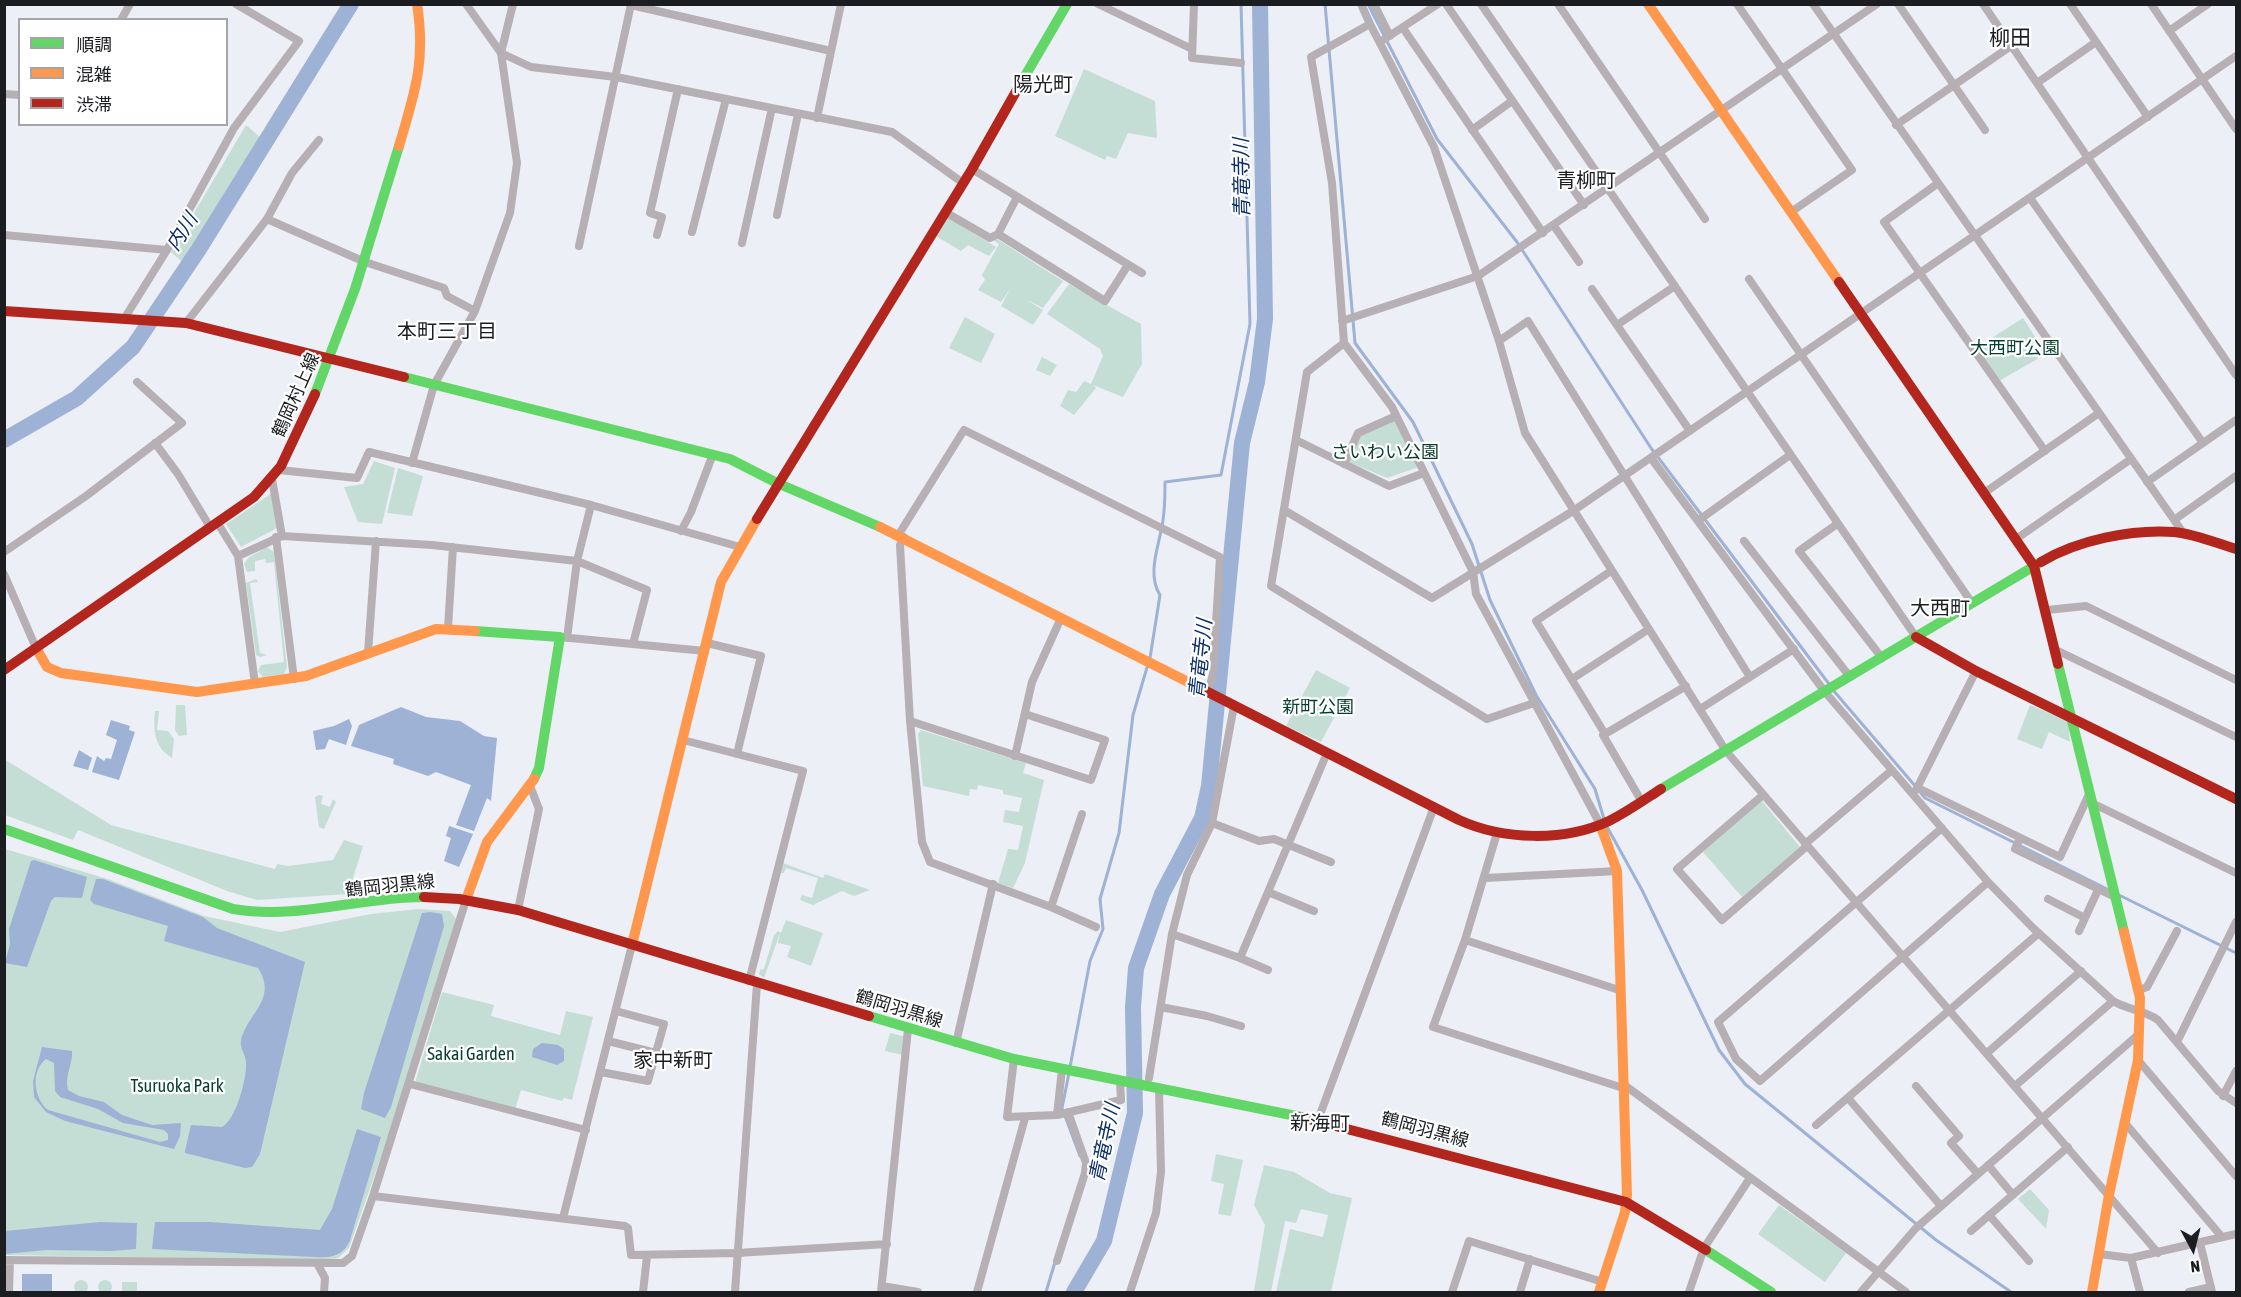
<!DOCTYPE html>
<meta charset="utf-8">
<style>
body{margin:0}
#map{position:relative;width:2241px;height:1297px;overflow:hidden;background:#eceff5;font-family:"Asap Condensed","Noto Sans JP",sans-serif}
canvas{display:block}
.frame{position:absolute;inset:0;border:6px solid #1b1d21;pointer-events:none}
.legend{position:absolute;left:18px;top:18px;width:210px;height:108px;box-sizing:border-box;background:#fff;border:2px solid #a4a5a6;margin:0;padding:8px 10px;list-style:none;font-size:18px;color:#1b1d21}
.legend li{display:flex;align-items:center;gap:12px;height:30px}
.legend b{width:30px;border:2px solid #a4a5a6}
.north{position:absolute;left:2163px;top:1219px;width:60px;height:60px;-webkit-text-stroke:4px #fff;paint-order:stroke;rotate:173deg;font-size:16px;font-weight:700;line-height:24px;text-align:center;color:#1b1d21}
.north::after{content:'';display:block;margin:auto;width:21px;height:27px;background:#1b1d21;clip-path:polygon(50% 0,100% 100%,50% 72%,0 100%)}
</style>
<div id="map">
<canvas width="2241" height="1297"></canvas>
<div class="frame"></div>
<ul class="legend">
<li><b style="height:8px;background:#63d668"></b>順調</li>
<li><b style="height:8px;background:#ff974d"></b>混雑</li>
<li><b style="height:8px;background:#b3261e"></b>渋滞</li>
</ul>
<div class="north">N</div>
</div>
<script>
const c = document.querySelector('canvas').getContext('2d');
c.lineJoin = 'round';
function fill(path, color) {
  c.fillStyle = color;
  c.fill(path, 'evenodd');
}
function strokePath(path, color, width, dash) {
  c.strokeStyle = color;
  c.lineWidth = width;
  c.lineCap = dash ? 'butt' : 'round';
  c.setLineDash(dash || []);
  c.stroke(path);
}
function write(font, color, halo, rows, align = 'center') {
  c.font = font + ' "Asap Condensed","Noto Sans JP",sans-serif';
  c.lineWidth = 4.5;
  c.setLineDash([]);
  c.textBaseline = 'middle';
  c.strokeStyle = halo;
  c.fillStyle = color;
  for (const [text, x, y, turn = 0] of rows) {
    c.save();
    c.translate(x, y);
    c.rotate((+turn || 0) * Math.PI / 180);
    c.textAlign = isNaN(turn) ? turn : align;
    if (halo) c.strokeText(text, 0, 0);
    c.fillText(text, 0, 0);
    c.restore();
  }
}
fill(new Path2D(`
 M1084,69L1155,101L1157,138L1128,133L1116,159L1107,156L1105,160L1055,136Z
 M246,125L261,138L185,264L171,252Z
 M946,216L996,247L989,256L968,245L961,251L934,235Z
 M997,239L1063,281L1043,308L1027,300L1043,310L1033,325L1001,306L1010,289L1001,302L978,290L985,280L982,275L999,244L993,240Z
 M1069,284L1141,324L1142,364L1123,397L1093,385L1096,388L1074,415L1060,406L1068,390L1076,392L1084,381L1091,384L1103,356L1100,349L1047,314Z
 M965,317L995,334L981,363L949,348Z
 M2023,318L2046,354L1999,381L1976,348Z
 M1042,357L1057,365L1050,376L1036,370Z
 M1394,420L1419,467L1387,478L1349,462L1361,436Z
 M374,461L395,468L382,524L358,522L344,487L363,484Z
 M398,468L423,476L412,516L387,513Z
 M272,493L279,527L241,547L226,524Z
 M267,547L274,552L287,667L284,674L263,677L258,671L261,665L284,662L274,562L266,563L265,559L255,561V571L247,572L244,564L248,558Z
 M256,579L258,582L250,583L260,653L267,655L260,657L256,655L246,583Z
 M1316,670L1350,688L1321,742L1286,726Z
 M176,705H185L187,735L179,736L175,730Z
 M2030,705L2068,721L2070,742L2049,732L2042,749L2017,739Z
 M155,711H159L157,730L168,731L174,739L172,758C154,747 153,730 155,711Z
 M921,730L1026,763L1023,773L1044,780L1025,863L1013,888L998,883L1008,849L1018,850L1023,826L1003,822L1005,810L1019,812L1022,798L1003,794V790L978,785L977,790L970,789L969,796L923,786L918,734Z
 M4,759L111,825L275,869L277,864L288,866L333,860L344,840L363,846L348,894L257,900L227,891L78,830L73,840L5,815Z
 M319,795L323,796L321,804L330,807L333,799L336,802L324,829L319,827L315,797Z
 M1762,801L1800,847L1742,897L1703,852Z
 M5,849L108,879L204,916L280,932L371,914L418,909L450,911L456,919L453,931L392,1126L349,1248L338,1258L321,1260L5,1255Z
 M783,863L823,878L825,874L870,890L854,896L842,891L813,905L800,900L802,895L812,898L818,878L786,868L784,873H781Z
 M786,920L823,933L811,966L787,957L791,946L778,943L780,933L764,978L759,974L760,970L764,969L774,935L778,931L781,933Z
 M442,992L494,1005L491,1016L560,1035L566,1011L593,1017L572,1100L564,1098L562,1101L521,1090L515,1110L415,1083Z
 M890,1033L906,1037L903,1055L885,1051Z
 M1216,1154L1243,1160L1231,1216L1218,1214L1224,1184L1211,1181Z
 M1264,1165L1294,1172L1330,1193L1352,1198L1331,1292H1276L1290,1229L1323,1237L1328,1215L1301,1209L1296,1223L1285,1221L1271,1292L1254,1291L1265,1225L1254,1205Z
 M2030,1189L2049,1210L2046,1229L2018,1199Z
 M1779,1205L1846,1253L1825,1282L1758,1234Z
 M74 1287a7 7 0 1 1 14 0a7 7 0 1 1-14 0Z
 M98 1287a7 7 0 1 1 14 0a7 7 0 1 1-14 0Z
 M122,1282H137V1292H122Z`), '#c4ded6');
fill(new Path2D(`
 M401,707L426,717L460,721L484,736L497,738L491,801L487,798L474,831L456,825L471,785L436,772L428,776L393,764L394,759L351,746L359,725Z
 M349,719L352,726L346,745L329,739L325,749L316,750L313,731L334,726Z
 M111,720L130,726L129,730L135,732L119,780L92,772L97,756L104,761L106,758L111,759L117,740L106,735Z
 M79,750L92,758L88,770L73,766Z
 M449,826L473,834L459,867L444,861L451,838L446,836Z
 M34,860L87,877L82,898L55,897L51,901L27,967L5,963L10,944L9,929L31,861Z
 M103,879L203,917L217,928L305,962L260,1154L252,1167L245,1168L185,1153V1151L191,1125L222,1127C236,1120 247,1078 246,1063C246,1054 239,1048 241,1040C248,1013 278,999 258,968L164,941L168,926L94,904L90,900L96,879Z
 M430,912L442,914L444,926L391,1107L385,1118L361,1109L364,1093L422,913Z
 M542,1043L558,1045L564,1049V1061L557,1065L532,1057L533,1049Z
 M42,1047L72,1051C73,1065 64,1076 68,1090L79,1096L104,1102L122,1115L152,1125L181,1123L180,1136L174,1149L65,1121L46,1112L34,1097L33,1081ZM46,1059L54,1063L55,1091L60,1097L98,1109L123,1123L164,1130L168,1134V1140L160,1142L48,1110C34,1099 30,1071 46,1059Z
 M357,1129L381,1137L350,1240C343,1257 330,1258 314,1257L152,1249L155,1222H210L320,1230L332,1209Z
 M100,1222L137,1223L136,1249L112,1251L47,1250L5,1254V1231Z
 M22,1274H52V1292H22Z`), '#9db2d5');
strokePath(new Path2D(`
 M1325,4L1355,343L1413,422L1472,544L1490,600L1536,695L1595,789L1604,819
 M1368,4L1437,139L1517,242L1651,448L1829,684
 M1150,658L1160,595C1146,573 1160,544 1163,520C1165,508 1165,494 1165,482L1221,475L1250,324L1241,4
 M1833,690L1916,787
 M1920,792L1925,798L2111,891
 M1606,825L1642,890L1719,1050L1745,1084L1936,1240L2011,1292
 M2117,894L2236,953
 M1070,1067L1090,961L1103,929L1100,899L1119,833L1133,715L1148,664
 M1069,1073L1062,1108L1080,1156
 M1046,1292L1055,1262`), '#9db2d5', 3);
strokePath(new Path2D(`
 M4,440L77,398L133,347L199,249L351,4
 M1074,1292L1104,1241L1135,1113L1133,1007L1136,968L1162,894L1202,818L1209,786L1242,443L1257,382L1265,319L1260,4`), '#9db2d5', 16);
strokePath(new Path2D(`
 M466,4L501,53L531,67L616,77L892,132L963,183
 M1098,4L1190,48
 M1194,4L1192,58L1241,63
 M1361,4L1370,24
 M1374,4L1390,36
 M1446,4L1584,205
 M1481,4L1916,637
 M1558,4L1705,219
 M1737,4L1852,170L1791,212
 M1813,4L2184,534
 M1898,4L1985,130
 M1983,4L2236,375
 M2070,4L2148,117
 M2151,4L2236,129
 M631,5L831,51
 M121,20L130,4
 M1403,28L1543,233
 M2169,31L2208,4
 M1380,42L1438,4
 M2037,83L2096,42
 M4,94L20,95
 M817,118L841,4
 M1896,125L2011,46
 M1472,130L1512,101
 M972,169L1142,273
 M1937,184L1884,222L2045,451
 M2030,198L2203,443
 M945,212L990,238L998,234L1105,301L1128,265
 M777,215L798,114
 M267,219L365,262L444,288L447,296L475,311
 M1554,226L1579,262
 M692,232L726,99
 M998,234L1017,197
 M4,235L167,250
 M657,235L662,217L650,213L678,89
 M742,243L772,108
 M579,246L631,4
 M1749,279L1972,603
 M1592,289L1690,431
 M124,319L167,250L234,128L299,41L236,4
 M1342,321L1478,276L1877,4
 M186,323L267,219L292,173L319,140
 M1617,325L1675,286
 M1499,341L1528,321L1750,677
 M1344,343L1307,372L1271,586L1487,719L1534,703
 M1296,440L1389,486L1424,473
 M155,443L178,474L210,527
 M1651,458L1825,692L1988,882L2033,928L2113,1001C2128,1010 2145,1010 2158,1020L2218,1091L2236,1103
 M412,463L434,385L475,311L510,213L517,163L501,53L513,4
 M1344,464L1358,433L1396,416
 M279,470L357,478L369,452L591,505L740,547
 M272,479L282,536
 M2147,482L2236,420
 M1984,493L2099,413
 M1284,510L1432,598L1573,511L2236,56
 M1699,520L1790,455
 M2174,520L2236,476
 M217,522L238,556L255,684
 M1837,524L1799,551L1882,658
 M681,531L691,512L713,454
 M899,534L964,430L1220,557L1213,674L1208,693
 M276,537L294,679
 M904,537L900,545L910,721L922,842L930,862L1051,907L1096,927
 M2016,539L2131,459
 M1744,541L1850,677
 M4,552L86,496L182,423L137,382
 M238,556L282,536L432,545L577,561L647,590L633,644
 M1611,571L1536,621L1605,734L1603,735L1642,802
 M4,574L36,648
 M2047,610L2086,606L2236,680
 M448,628L453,547
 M560,637L705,651
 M567,638L577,561L591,505
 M707,643L761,656L737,754
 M2056,650L2236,737
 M368,653L376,541
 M1572,679L1649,629
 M1700,709L1794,649
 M910,721L1091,780L1105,740L1025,714
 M1605,734L1686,686
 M683,740L803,771L749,981
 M1015,756L1032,682L1061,618
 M1918,788L2060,857L2090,792
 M1916,790L1976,671
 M1763,795L1677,869L1722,920L1807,846
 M2094,804L2236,873
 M1212,823L1259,841L1274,839L1331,862
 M1600,824L1476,594L1473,572L1392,407L1344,343L1332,183L1311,57L1370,24L1434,147L1499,341L1525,433L1726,751L2158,1253
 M1942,828L1718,1022L1736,1059L1760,1081L1988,882
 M1497,833L1465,940L1433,1027L1623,1088
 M2020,838L2015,849L2117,898
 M1805,844L1892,770
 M1485,878L1617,871
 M1268,892L1314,911
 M2048,899L2085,918
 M1051,907L1082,814
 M518,910L539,809L530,786
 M2079,931L2098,890
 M1172,934L1240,958L1327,753
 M1465,940L1619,990
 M1240,958L1268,970
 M2139,990L2147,987L2177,931
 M1161,1007L1207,1016L1241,1026
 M608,1041L656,1053
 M2177,1042L2236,922
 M956,1043L993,884
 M1987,1053L2081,971
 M1014,1059L1007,1117L1057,1115L1121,1100L1120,1081
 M2138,1060L2236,1176
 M601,1072L648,1081L664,1024L616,1011
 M1149,1078L1172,934L1187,875L1212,823L1234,706
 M410,1084L586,1130
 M1623,1084L1906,1292
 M1916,1086L1959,1136L1951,1143L1978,1174
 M2015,1086L2113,1001
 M2223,1096L2236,1071
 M1848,1098L1941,1206
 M1057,1115L1062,1069
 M1318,1120L1434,807
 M2125,1123L2222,1237
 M1816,1125L2039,933
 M1988,1165L2013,1195
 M373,1196L625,1226L628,1228L631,1255L737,1253L887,1244
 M1989,1215L2029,1261
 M563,1218L632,945
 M1971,1231L2068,1147
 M2200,1243L2212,1292
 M2099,1254L2131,1258L2236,1234
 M2131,1258L2140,1292
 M4,1260L343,1263L352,1256L373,1196L466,900
 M1057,1261L1085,1173L1086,1163L1068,1112
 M318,1265L325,1278L324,1292
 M882,1286L918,1292
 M9,1292L10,1260
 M643,1292L647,1256
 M735,1292L757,984
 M881,1292L908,1029
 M977,1292L1025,1118
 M1130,1292L1156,1213L1161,1172L1159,1089
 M1452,1292L1469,1241L1603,1282
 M1520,1292L1530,1259
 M1689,1292L1704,1248L1750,1178
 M1861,1292L1916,1228L2139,1034
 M2189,1292L2211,1287`), '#b6afb3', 8);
strokePath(new Path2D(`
 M1018,88L1067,4
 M404,377L730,459L777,483L880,527
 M315,394L355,289L399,146
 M475,631L560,637L539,768L534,779
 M2058,664L2124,932
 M1661,789L2041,562
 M4,829L233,909C298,920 359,897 424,897
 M869,1016L1014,1059L1301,1117
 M1706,1250L1771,1292`), '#63d668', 10);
strokePath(new Path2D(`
 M1648,4L1839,282
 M399,146C415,92 426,61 417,4
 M880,527L1198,687
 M36,648L47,667L61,673L197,692L306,676L436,629L475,631
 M466,900L487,842L534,779
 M632,945L721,582L757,519
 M1599,1292L1625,1212L1627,1195L1617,871L1600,824
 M2092,1292L2109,1195L2138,1060L2140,998L2124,932`), '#ff974d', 10);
strokePath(new Path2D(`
 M1839,282L2034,566L2058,664
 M4,311L186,323L404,377
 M757,519L972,169L1018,88
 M2041,562C2077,540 2132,529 2174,532C2195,534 2216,543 2236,549
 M1916,637L1976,671L2236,799
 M4,670L254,497L281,466L315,394
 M1198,687L1459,820C1503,840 1564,842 1609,821C1627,812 1644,800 1661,789
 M424,897L459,899L518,910L869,1016
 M1301,1117L1626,1202L1706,1250`), '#b3261e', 10);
write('18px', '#063e2b', '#fff', [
 ["大西町公園",2015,348],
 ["さいわい公園",1385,452],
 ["新町公園",1318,707],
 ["Sakai Garden",471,1054],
 ["Tsuruoka Park",177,1086]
]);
write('18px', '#1b1d21', '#fff', [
 ["鶴岡村上線",296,395,-66],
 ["鶴岡羽黒線",390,886,-6],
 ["鶴岡羽黒線",899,1009,17],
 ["鶴岡羽黒線",1425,1130,15]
]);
write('20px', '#1b1d21', '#fff', [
 ["陽光町",1043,85],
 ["青柳町",1586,181],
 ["本町三丁目",447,332],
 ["大西町",1940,609],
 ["家中新町",673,1061],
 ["新海町",1320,1124]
]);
write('italic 20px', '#0d3068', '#fff', [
 ["青竜寺川",1242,178,-91],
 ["内川",182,232,-57],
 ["青竜寺川",1201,659,-84],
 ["青竜寺川",1105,1143,-78]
]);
write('21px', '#1b1d21', '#fff', [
 ["柳田",2010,38]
]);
</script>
